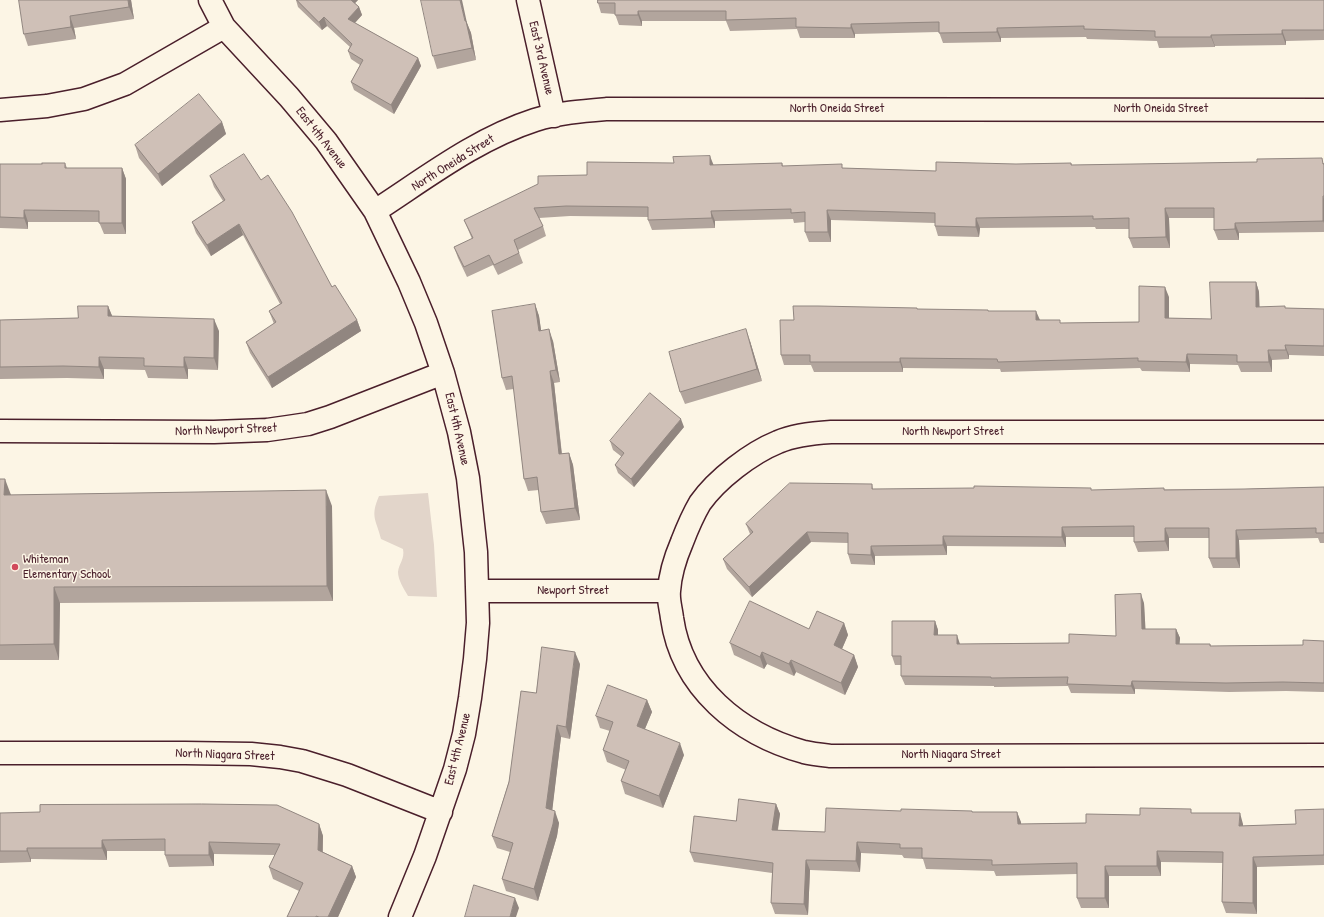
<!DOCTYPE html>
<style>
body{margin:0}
canvas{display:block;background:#fcf5e5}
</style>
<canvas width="1324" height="917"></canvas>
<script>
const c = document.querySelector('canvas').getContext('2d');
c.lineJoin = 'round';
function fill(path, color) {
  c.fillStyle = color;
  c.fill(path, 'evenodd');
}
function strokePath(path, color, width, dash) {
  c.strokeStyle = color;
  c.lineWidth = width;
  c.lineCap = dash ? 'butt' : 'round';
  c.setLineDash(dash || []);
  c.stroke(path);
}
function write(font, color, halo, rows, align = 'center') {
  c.font = font + ' "Patrick Hand",sans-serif';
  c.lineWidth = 3;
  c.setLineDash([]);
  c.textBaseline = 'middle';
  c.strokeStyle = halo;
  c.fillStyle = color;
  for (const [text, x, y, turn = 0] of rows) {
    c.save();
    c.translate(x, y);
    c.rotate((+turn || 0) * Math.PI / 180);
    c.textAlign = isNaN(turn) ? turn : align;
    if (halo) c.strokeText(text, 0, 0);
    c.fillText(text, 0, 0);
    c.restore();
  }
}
fill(new Path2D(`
 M428,493L434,545L437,597L408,596C404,589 398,580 398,572C399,563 405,559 403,549L381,539C376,519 370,517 379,496Z`), '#e2d5ca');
const minor = new Path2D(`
 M210,0L224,27L289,97L326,141L375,211L409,282L426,323L443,373L459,432L468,478L476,552L478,623L475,659L470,698L464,734L455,769L425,856L400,917
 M528,0L554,116
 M0,110L47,106L84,99L125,84L224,27
 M375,211C426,178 476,139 535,120C558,113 583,111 607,109L1324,110
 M0,431L214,432L267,430L288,427L308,424L330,417L443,373
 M1324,432H831C814,433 794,435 778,442C751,453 717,479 700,503C693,515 687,529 682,542C676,556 670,575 669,591C668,600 671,609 672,618C682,688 739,734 804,752C812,754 822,755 831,756L1324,755
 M478,591H669
 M0,753H185L251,754L280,757L302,761L347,775L441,812`);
strokePath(minor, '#4a1f2b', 25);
strokePath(minor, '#fcf5e5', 22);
fill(new Path2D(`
 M19,0H131L134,19L74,28L76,39L28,46L24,34Z
 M296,0H358L355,3L359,7L362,15L355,23L418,58L421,66L394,114L354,90L351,82L360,65L351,59L348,51L350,47L327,26L322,30L298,7Z
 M598,0H1324V40L1286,41V45L1215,46V47L1159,48L1157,41L1087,39L1086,37L1001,38V42L943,43L939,32L855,34V38H800L797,29L730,31L726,21H642V26L619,25L615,14L601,13L598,3Z
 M467,23L471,33L476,60L437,69L433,56Z
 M222,122L226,134L162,186L139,158L135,145Z
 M65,163L67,168H122L126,179V234H104L99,222H28V229L0,228V164H42Z
 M782,163L783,166L843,168L936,171L1016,164L1071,163L1072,165L1324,163V232L1239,233V240H1218L1214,230V218H1169L1170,248H1133L1129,238V229H1096L1095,227L980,228L979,237L938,236L935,226V223L831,220V242H809L805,232V222L794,223L793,219L715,221V228L652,230L648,220V217L570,216L539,218L543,226L546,236L518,250L523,263L498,275L493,265L467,277L458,258L454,247L472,239L464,220L587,175L713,165Z
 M210,176L261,180L332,287L357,320L361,331L272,388L250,353L246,342L274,324L269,311L280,304L243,235L211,256L196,233L192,222L223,201L214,187Z
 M1256,282L1259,292V307L1324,309V356L1289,355V359L1272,360V372H1241L1238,365L1190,364V372L1142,371L1140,368L1001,372L1000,369L903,368V372H814L811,365H784L781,355L794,320L917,308V309L988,311L1040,320L1061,323L1139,322L1169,297V318L1211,319Z
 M535,304L539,316L541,331L553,341L560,382L554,383L562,454L569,453L573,465L580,520L546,524L541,512L539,490L528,491L524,479L514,389L506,390L502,378Z
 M108,306L112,316L219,331L218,370L188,369V379L148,378L145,370L104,369V379L67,378L0,379V320L78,318Z
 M750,341L762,381L685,404L680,392Z
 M684,427L634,487L618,473L615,465L622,457L613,450L610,441Z
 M0,479L11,495L332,506L333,601L60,603L59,660H0Z
 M872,484L873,489L1091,490L1244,489L1324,487V543H1320L1318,538L1239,540L1240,568H1213L1209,558V538H1169V551L1138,552L1134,542V537H1066V547L947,546V555L875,556V565L851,564L848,554V543L811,542L752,597L727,569L723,559L750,534L746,524Z
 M1144,603L1145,629H1176L1180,638L1179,644H1210L1211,646L1303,645L1324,641V692L1286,691L1229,692L1135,689V694L1071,693L1068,686L994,687V686L905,685L901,676V665H895L892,656L935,621L938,630V635L960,644L1069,643L1116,636Z
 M844,623L848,635L842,649L854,655L858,667L845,695L796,672L794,676L767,664L764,669L734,655L730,643L809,629Z
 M580,664L570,739L561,737L552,810L559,823L557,836L538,901L506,891L502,879L510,852L497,848L492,836L536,693Z
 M647,700L652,712L645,729L684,755L663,808L625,794L621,781L626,770L607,762L603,750L610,731L600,728L596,716Z
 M776,804L780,814L778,830L825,832L901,811L972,812H1017L1021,824L1086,823L1140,815L1193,813L1243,824V826L1296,824L1324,809V865L1257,867V914L1226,913L1222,902L1223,863L1161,862V876H1109V908H1081L1077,898V874L996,876L994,871L926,869L923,859L904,858L902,855L861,853L860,872L810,870L808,915L775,914L771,903L772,873L694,862L690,852L736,821Z
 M0,813L319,824L323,836V852L352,866L356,877L338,917H287L299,891L273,879L269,867L275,855L214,854V866L169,867L165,855V851H107V860L31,859V862L0,863Z`), '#b2a59d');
fill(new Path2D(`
 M128,0H131L134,19L129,7Z
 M350,0H358L352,6Z
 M460,0H462L467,23L471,33L476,60L472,48L465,21Z
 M359,7L362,15L351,27L348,19Z
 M638,11L642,21V26L638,15Z
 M70,16L74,28L76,39L71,27Z
 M324,17L327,26L322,30L319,22Z
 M851,24L855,34V38L851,28Z
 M997,28L1001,38V42L997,32Z
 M1282,30L1286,41V45L1282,34Z
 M1211,35L1215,46V47L1211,37Z
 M418,58L421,66L394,114L391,105Z
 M222,122L226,134L162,186L158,174Z
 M710,156L714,166L710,165Z
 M122,168L126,179V234L122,223Z
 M1323,196L1324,199V223L1323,221Z
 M1165,208L1169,218L1170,248L1166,237Z
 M24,210L28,222V229L24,218Z
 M827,210L831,220V242L828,232Z
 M711,211L715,221V228L712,218Z
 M976,218L980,228L979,237L976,227Z
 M1235,223L1239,233V240L1235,229Z
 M239,224L243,235L211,256L207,245Z
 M1256,282L1259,292L1260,317L1256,307Z
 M1165,287L1169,297V328L1165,318Z
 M535,304L539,316L543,343L539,331Z
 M108,306L113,318L108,316Z
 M1036,311L1040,320H1036Z
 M214,319L219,331L218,370L214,358Z
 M357,320L361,331L272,388L268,377Z
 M549,329L553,341L560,382L556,370Z
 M746,329L750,341L762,381L757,369Z
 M1285,345L1289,355V359L1286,350Z
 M1268,350L1272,360V372L1269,362Z
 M1187,354L1190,364V372L1186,362Z
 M99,357L104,369V379L99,367Z
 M184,357L188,369V379L184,367Z
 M900,358L903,368V372L900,362Z
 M550,371L554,383L563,466L559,454Z
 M681,419L684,427L634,487L631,479Z
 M569,453L573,465L580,520L575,508Z
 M5,479L11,495H4Z
 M326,490L332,506L333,601L327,586Z
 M1062,527L1066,537V547L1062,537Z
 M1165,528L1169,538V551L1165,541Z
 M1236,530L1239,540L1240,568L1236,558Z
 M807,532L811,542L752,597L749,587Z
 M943,536L947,546V555L943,545Z
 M871,546L875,556V565L871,555Z
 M54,587L60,603L59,660L54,644Z
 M1141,594L1144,603L1146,637L1142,629Z
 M935,621L938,630V644L934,635Z
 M844,623L848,635L838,658L834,645Z
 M1176,629L1180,638L1179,652L1176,644Z
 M957,635L960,644H957Z
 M575,652L580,664L570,739L566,727Z
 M762,652L767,664L764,669L760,657Z
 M854,655L858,667L845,695L841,683Z
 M791,660L796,672L794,676L789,664Z
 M1132,681L1135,689V694L1131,686Z
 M647,700L652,712L641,738L637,726Z
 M557,725L561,737L551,821L546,808Z
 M680,743L684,755L663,808L659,796Z
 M776,804L780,814L776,840L772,830Z
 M555,811L559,823L557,836L538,901L534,889Z
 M1017,812L1021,822L1022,835L1018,824Z
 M1240,813L1243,824V837L1239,826Z
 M319,824L323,836L322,861L318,850Z
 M102,840L107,851V860L102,848Z
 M209,842L214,854V866L209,855Z
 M857,842L861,853L860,872L856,861Z
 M27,848L31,859V862L27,851Z
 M1157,851L1161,862V876L1157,866Z
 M1253,857L1257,867V914L1253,903Z
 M806,860L810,870L808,915L804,904Z
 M352,866L356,877L338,917H328Z
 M1105,866L1109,876V908L1105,898Z
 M515,898L519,908L516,917H510Z`), '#918680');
const building = new Path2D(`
 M19,0H128L129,7L70,16L71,27L24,34Z
 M297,0H351L359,7L348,19L418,58L391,105L351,82L363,60L348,51L352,44L324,17L319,22Z
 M421,0H460L465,21H466L472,48L433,56Z
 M598,0H1324V30H1282V34L1211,35V37H1155V31L1084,29V26L997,28V32L939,33V22L851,24V28L796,27V18L726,20V11H638V15H615V3H598Z
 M199,94L222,122L158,174L135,145Z
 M244,154L261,180L268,175L292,212L332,287L335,285L357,320L268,377L246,342L276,322L269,311L282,303L239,224L207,245L192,222L225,200L210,176Z
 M710,156V165L782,163V166L842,164V168L936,171V162L1016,164L1071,163V165L1257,162V159L1322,158L1323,164H1324V196H1323V221L1235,223V229L1214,230V208H1165L1166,237L1129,238V218L1093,219V216L976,218V227L935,226V213L827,210L828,232H805V212L791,213V209L711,211L712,218L648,220V207L566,206L534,208L543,226L514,240L519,253L494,265L489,255L464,267L454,247L473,238L464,220L538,184V176L587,175V162L674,163L673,157Z
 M42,163H65V168H122V223H99V211L24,210V218L0,217V164H42Z
 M1210,282H1256V307L1285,306V308L1324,309V346L1285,345L1286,350H1268L1269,362H1237V355L1187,354L1186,362L1138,361V358L998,362L997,359L900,358V362H810V355H781L780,320H794L793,306H818L917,308V309L988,310V311H1036V320H1060V323L1139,322V286L1165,287V318L1211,319Z
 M535,304L539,331L549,329L556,370L550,371L559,454L569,453L575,508L541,512L537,477L524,479L512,376L502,378L492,311Z
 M78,306H108V316L214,319V358L184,357V367L144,366V358L99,357V367L63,366L0,367V320L78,318Z
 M746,329L757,369L680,392L669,352Z
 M650,393L681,419L631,479L615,465L624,453L610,441Z
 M0,479H5L4,495L326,490L327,586L54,587V644L0,645Z
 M790,483L872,484V489L974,488V486L1091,488V490L1164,488V490L1244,489L1324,487V533H1316V528L1236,530V558H1209V528H1165V541L1134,542V526L1062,527V537L943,536V545L871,546V555L848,554V533L807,532L749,587L723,559L753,532L746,524Z
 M1141,594L1142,629H1176V644H1210V646L1303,645V640L1324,641V683L1283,682L1226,683L1132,681L1131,686L1067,684L1068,677L991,678V677L901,676V656H892V621H935L934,635H957V644L1069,643V634L1116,636L1115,595Z
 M750,601L809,629L817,611L844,623L834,645L854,655L841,683L791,660L789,664L762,652L760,657L730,643Z
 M542,647L575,652L566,727L557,725L546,808L555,811L553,824L534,889L502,879L513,843L492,836L509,782L521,691L536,693Z
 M608,685L647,700L637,726L680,743L659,796L621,781L629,761L603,750L613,722L596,716Z
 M739,799L776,804L772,830L825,832L826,808L901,811V809L972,811V812H1017L1018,824L1086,823V814L1140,815V808L1191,809V813H1240L1239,826L1296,824L1295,810L1324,809V855L1253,857V903L1222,902L1223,852L1157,851V866H1105V898H1077V863L992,865V860L922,858V848H900V844L857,842L856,861L806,860L804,904L771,903L773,863L690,852L694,816L736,821Z
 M202,804L277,805L319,824L318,850L352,866L328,917H319L316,916V917H287L303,883L269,867L280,844L209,842V855H165V839L102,840V848H27V851H0V813L40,812V805Z
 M474,885L515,898L510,917H465Z`);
fill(building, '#cfc0b7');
strokePath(building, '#918680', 1);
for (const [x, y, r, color] of [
 [15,567,4,"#d1495b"]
]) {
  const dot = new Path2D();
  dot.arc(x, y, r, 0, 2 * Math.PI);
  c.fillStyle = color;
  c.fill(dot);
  strokePath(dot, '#fcf5e5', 1.5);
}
write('13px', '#4a1f2b', '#fcf5e5', [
 ["East 3rd Avenue",541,58,77],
 ["North Oneida Street",837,109],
 ["North Oneida Street",1161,109],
 ["East 4th Avenue",321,138,52],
 ["North Oneida Street",453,163,-32],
 ["East 4th Avenue",457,429,77],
 ["North Newport Street",226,430,-2],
 ["North Newport Street",953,432],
 ["Newport Street",573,591],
 ["East 4th Avenue",458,749,-76],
 ["North Niagara Street",225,755,2],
 ["North Niagara Street",951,755]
]);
write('13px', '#4a1f2b', '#fcf5e5', [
 ["Whiteman",23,560],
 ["Elementary School",23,575]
], 'left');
</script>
